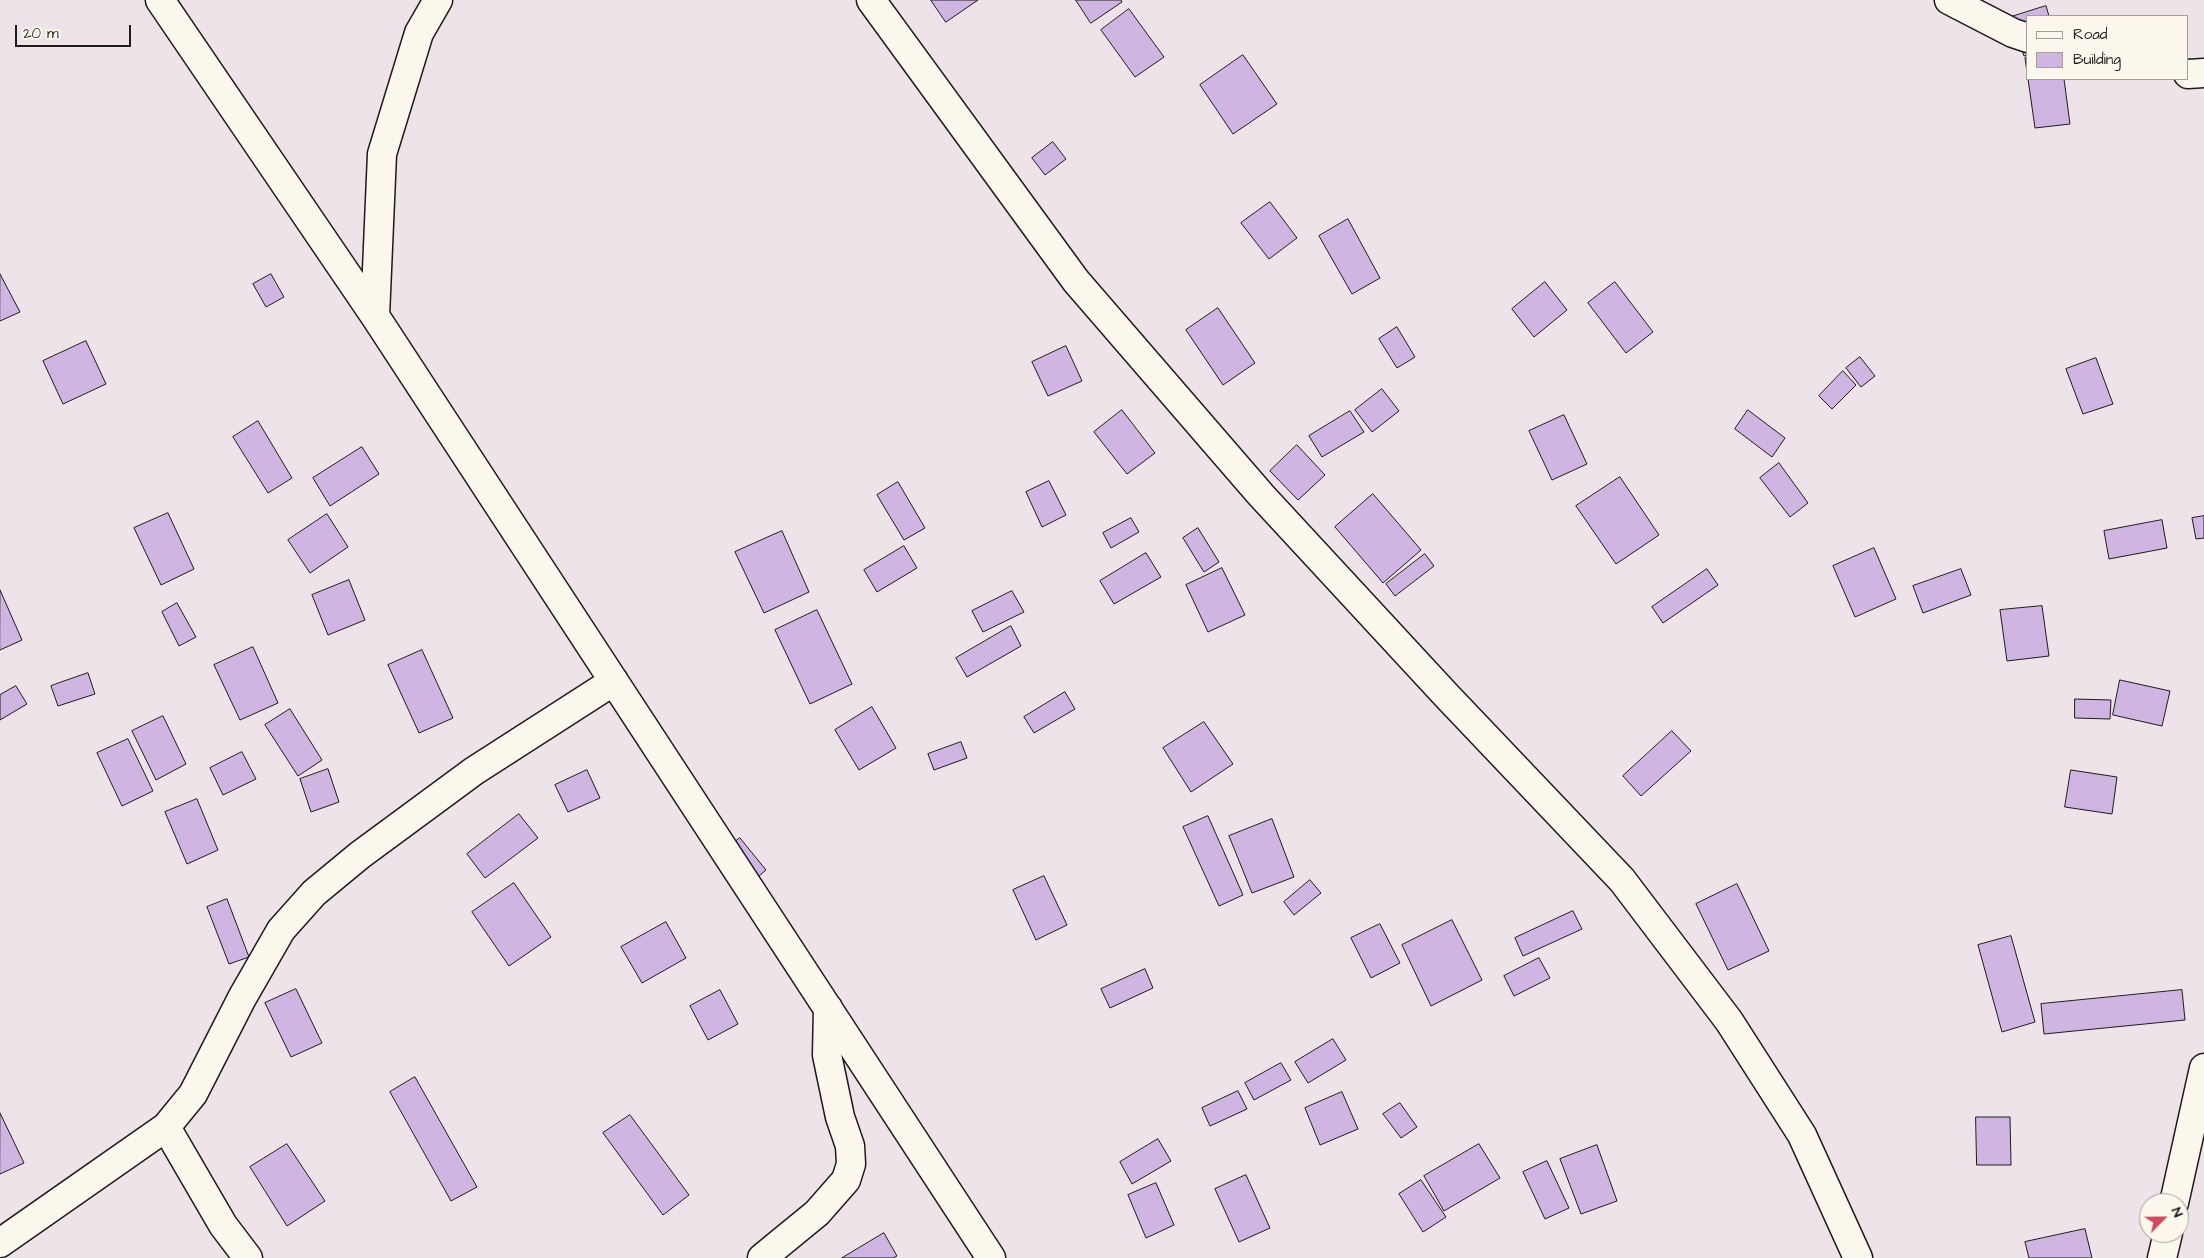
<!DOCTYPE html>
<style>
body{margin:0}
#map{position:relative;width:2204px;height:1258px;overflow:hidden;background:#eee3e9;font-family:"Architects Daughter",sans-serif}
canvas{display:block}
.legend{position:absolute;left:2026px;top:15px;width:162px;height:65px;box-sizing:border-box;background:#fbf7ec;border:1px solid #a29f99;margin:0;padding:6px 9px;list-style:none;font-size:15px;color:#1c1c1c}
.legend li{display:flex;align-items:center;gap:10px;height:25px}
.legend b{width:25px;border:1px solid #a29f99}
.north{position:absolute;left:2139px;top:1193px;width:50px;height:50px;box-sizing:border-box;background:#fbf7ec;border:1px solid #a29f99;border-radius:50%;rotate:67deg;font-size:14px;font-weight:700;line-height:20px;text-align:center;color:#1c1c1c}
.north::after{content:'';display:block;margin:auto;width:18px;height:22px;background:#d1495b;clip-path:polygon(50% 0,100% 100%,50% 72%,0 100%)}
.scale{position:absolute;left:15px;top:25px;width:116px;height:22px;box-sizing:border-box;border:2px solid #1c1c1c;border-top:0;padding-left:6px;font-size:15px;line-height:18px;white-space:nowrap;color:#1c1c1c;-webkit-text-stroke:4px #fbf7ec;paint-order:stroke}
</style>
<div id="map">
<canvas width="2204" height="1258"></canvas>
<ul class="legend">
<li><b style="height:6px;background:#fbf7ec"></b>Road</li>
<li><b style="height:14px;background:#d0b4e2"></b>Building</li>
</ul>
<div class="north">N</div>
<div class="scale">20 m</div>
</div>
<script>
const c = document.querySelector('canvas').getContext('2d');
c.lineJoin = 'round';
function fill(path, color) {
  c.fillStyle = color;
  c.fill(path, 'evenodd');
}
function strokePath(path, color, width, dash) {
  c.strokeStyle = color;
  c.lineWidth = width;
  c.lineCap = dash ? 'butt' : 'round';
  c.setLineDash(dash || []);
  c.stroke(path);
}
const building = new Path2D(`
 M931,0H978L946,22Z
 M1076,0H1121L1122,2L1091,23Z
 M2046,6L2049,16H2028V55L2024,56L2011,17Z
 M1129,9L1164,57L1135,77L1101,30Z
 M1243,55L1277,104L1233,134L1200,85Z
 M2028,57V79H2064L2070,124L2035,128L2025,58Z
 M1053,142L1066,159L1045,175L1032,158Z
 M1270,202L1297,238L1269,259L1241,223Z
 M1348,219L1380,278L1352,294L1319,236Z
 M0,274L20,312L0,321Z
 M271,274L284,297L266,307L253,284Z
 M1545,282L1567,310L1534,337L1512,309Z
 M1615,282L1653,332L1626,353L1588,303Z
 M1218,308L1255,363L1223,385L1186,330Z
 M1397,327L1415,357L1397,368L1379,339Z
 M86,341L106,384L63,404L43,361Z
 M1066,346L1082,381L1048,396L1032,362Z
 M1860,357L1875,376L1861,387L1846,368Z
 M2096,358L2113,404L2083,414L2066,369Z
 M1843,371L1856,385L1832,409L1819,396Z
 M1382,389L1399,411L1372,432L1355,410Z
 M1122,410L1155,453L1127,474L1094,432Z
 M1748,410L1785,438L1772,457L1735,429Z
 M1350,411L1364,432L1322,457L1309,436Z
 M1564,415L1587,464L1552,480L1529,431Z
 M258,421L292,478L268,493L233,437Z
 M1297,445L1325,475L1298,500L1270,471Z
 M362,447L379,474L330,506L313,478Z
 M1779,463L1808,503L1790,517L1760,478Z
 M1620,477L1659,535L1616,564L1576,506Z
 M1049,481L1066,515L1042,527L1026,492Z
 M898,482L925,528L904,540L877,495Z
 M1373,494L1421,550L1383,583L1335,527Z
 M168,513L194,569L161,585L134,528Z
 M327,514L348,547L310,573L288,540Z
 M2204,516V538L2196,539L2192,518Z
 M1131,518L1139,532L1111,548L1103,533Z
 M2162,520L2167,548L2109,559L2104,531Z
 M1198,528L1219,562L1204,572L1183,538Z
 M782,531L809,592L764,613L735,552Z
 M904,546L917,568L877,592L864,570Z
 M1874,548L1896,599L1855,617L1833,566Z
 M1146,553L1161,577L1114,604L1100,581Z
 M1425,554L1434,566L1395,596L1386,584Z
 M1222,568L1245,615L1208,632L1186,585Z
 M1707,569L1718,585L1663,623L1652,607Z
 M1961,569L1971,595L1923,613L1913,586Z
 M349,580L365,620L328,635L312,595Z
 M0,590L22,640L0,650Z
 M1012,591L1024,612L983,632L972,611Z
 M177,603L196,637L179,646L162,612Z
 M2042,606L2049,656L2007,661L2000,610Z
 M817,610L852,684L810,704L775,630Z
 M1011,626L1021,646L967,677L956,658Z
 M253,647L278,703L240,720L214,665Z
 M422,650L453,718L419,733L388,665Z
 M88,673L95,694L58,706L51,686Z
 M2120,680L2170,691L2162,726L2113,715Z
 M16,686L27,704L0,720V695Z
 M1065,692L1075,709L1034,733L1024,717Z
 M2075,699L2111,700L2110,719L2075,718Z
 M872,707L896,748L859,770L835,730Z
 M290,709L322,760L298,776L265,725Z
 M163,716L186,764L156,780L132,731Z
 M1204,722L1233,764L1191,792L1163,748Z
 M1672,731L1691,751L1641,796L1623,776Z
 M128,739L153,791L122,806L97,753Z
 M961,742L967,758L934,770L928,754Z
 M242,752L256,779L223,795L210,768Z
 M328,769L339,802L311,812L300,779Z
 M587,770L600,798L568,812L555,785Z
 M2071,770L2117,777L2112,814L2065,807Z
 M197,799L218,850L187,864L165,812Z
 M519,814L538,838L485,878L467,854Z
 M1208,816L1243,895L1219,906L1183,827Z
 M1272,819L1294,877L1252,893L1229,836Z
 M740,838L766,870L752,882L726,849Z
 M1044,876L1067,925L1036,940L1013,890Z
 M1310,880L1321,893L1294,915L1284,902Z
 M514,883L551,937L509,966L472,912Z
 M1737,884L1769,951L1728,970L1696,904Z
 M227,899L249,957L229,964L207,907Z
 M1573,911L1582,929L1523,956L1515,938Z
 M1452,920L1482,980L1431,1006L1402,945Z
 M666,922L686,958L642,983L621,947Z
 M1380,924L1400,963L1371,978L1351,938Z
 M2011,936L2035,1022L2002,1032L1978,945Z
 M1539,958L1550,978L1514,996L1504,976Z
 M1145,969L1153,988L1110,1008L1101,989Z
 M296,989L322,1043L291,1057L265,1003Z
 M720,990L738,1024L708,1040L690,1006Z
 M2182,990L2185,1020L2044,1034L2041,1004Z
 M1333,1039L1346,1060L1308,1083L1295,1062Z
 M1281,1063L1291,1080L1254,1100L1245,1083Z
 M415,1077L477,1187L451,1201L390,1092Z
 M1238,1091L1247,1109L1210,1126L1202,1108Z
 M1342,1092L1358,1129L1320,1145L1305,1108Z
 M1400,1103L1417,1127L1401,1138L1383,1114Z
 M0,1113L24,1163L0,1174Z
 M630,1115L689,1195L663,1215L603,1133Z
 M1976,1117H2010L2011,1165H1977Z
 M1158,1139L1171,1161L1132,1184L1120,1162Z
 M287,1144L325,1201L287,1226L250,1167Z
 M1479,1144L1500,1178L1444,1211L1424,1176Z
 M1597,1145L1617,1201L1581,1214L1560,1159Z
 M1547,1161L1569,1208L1545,1219L1523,1172Z
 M1246,1175L1270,1228L1239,1242L1215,1189Z
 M1421,1180L1446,1217L1423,1232L1399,1194Z
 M1156,1183L1174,1225L1146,1238L1128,1195Z
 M2085,1229L2092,1258H2029L2025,1242Z
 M884,1233L897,1256L893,1258H842Z`);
fill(building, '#d0b4e2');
strokePath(building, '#1c1c1c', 1);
const minor = new Path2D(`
 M160,0L375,316L991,1258
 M871,0L1076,281L1261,495L1446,695L1622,880L1729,1021L1802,1135L1858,1258
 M1949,0L2013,33L2028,38
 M2188,74L2204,73
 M375,316L382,154L419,33L438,0
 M166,1127L223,1225L248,1258
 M2174,1203L2204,1068
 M0,1243L166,1127L193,1094L242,998L281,930L314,893L360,855L474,771L614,681
 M762,1258L817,1213L846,1180L851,1164L850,1146L840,1117L827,1055L828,1008
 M2162,1258L2168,1233`);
strokePath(minor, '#1c1c1c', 31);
strokePath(minor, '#fbf7ec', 28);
</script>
